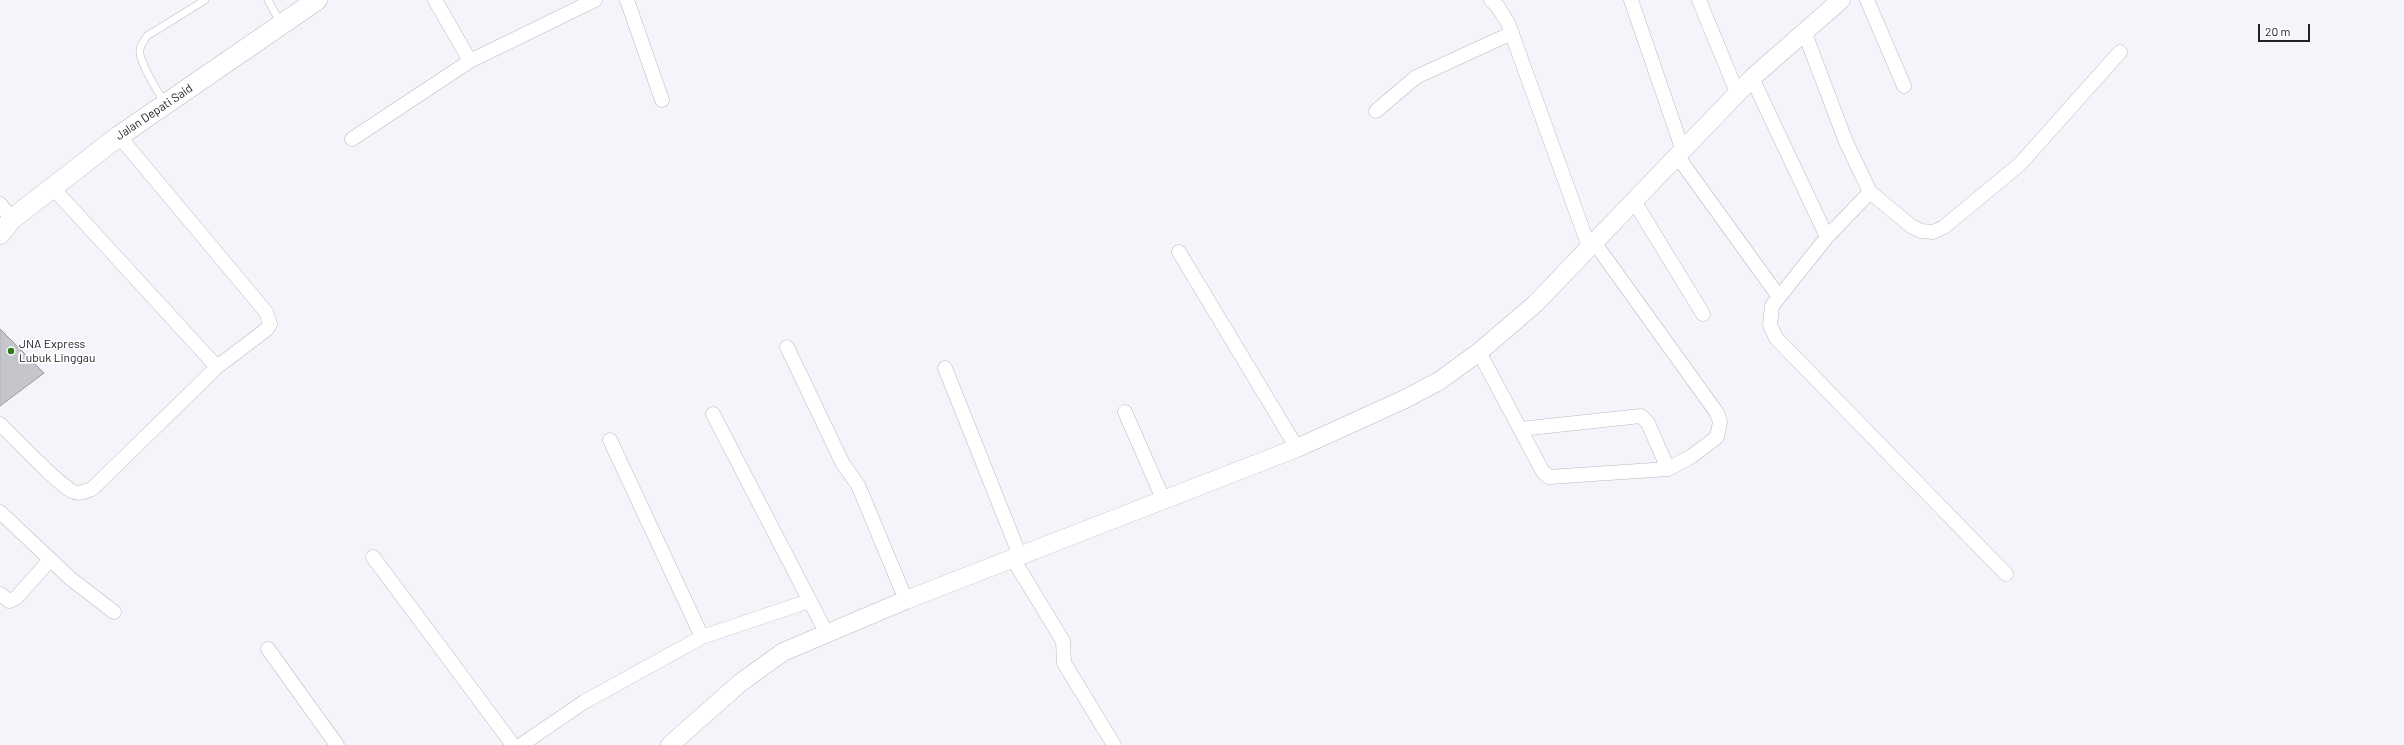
<!DOCTYPE html>
<style>
body{margin:0}
#map{position:relative;width:2404px;height:745px;overflow:hidden;background:#f4f5fb;font-family:Barlow,sans-serif}
canvas{display:block}
.scale{position:absolute;left:2258px;top:24px;width:52px;height:18px;box-sizing:border-box;border:2px solid #232326;border-top:0;padding-left:5px;font-size:12px;line-height:14px;white-space:nowrap;color:#232326;-webkit-text-stroke:3px #fff;paint-order:stroke}
</style>
<div id="map">
<canvas width="2404" height="745"></canvas>
<div class="scale">20 m</div>
</div>
<script>
const c = document.querySelector('canvas').getContext('2d');
c.lineJoin = 'round';
function fill(path, color) {
  c.fillStyle = color;
  c.fill(path, 'evenodd');
}
function strokePath(path, color, width, dash) {
  c.strokeStyle = color;
  c.lineWidth = width;
  c.lineCap = dash ? 'butt' : 'round';
  c.setLineDash(dash || []);
  c.stroke(path);
}
function write(font, color, halo, rows, align = 'center') {
  c.font = font + ' Barlow,sans-serif';
  c.lineWidth = 3.5;
  c.setLineDash([]);
  c.textBaseline = 'middle';
  c.strokeStyle = halo;
  c.fillStyle = color;
  for (const [text, x, y, turn = 0] of rows) {
    c.save();
    c.translate(x, y);
    c.rotate((+turn || 0) * Math.PI / 180);
    c.textAlign = isNaN(turn) ? turn : align;
    if (halo) c.strokeText(text, 0, 0);
    c.fillText(text, 0, 0);
    c.restore();
  }
}
const building = new Path2D(`
 M0,329L44,373L0,406Z`);
fill(building, '#c5c5cc');
strokePath(building, '#98999f', 1);
const service = new Path2D(`
 M268,0L281,24
 M165,104C159,92 138,62 140,50C140,45 145,40 147,36L205,0`);
const minor = new Path2D(`
 M435,0L470,61
 M627,0L662,100
 M1491,0L1498,7L1508,23L1589,247
 M1631,0L1683,151
 M1699,0L1738,95
 M1867,0L1904,86
 M1804,31L1846,142L1870,192L1911,226L1921,231L1933,232L1944,227L2020,164L2120,52
 M1752,78L1827,237
 M1376,111L1416,77L1512,33
 M352,139L470,61L595,0
 M1678,157L1779,297
 M52,187L217,367
 M1870,192L1827,237L1772,306L1770,325L1776,338L2006,574
 M1634,201L1703,314
 M0,204L12,219
 M1179,252L1297,448
 M787,347L843,464L858,485L906,600
 M1479,352L1543,472L1549,477L1668,469L1692,456L1717,437L1720,422L1717,413L1594,242
 M945,368L1020,556
 M1125,412L1164,501
 M713,414L827,634
 M0,424C15,438 58,485 74,492C79,494 86,491 92,489L217,367L267,329L270,324L266,312L119,136
 M1520,429L1641,416L1648,423L1668,469
 M610,440L702,637
 M0,512L71,579L114,612
 M373,557L513,745
 M1013,559L1063,641L1064,663L1114,745
 M0,594L9,601L16,598L50,560
 M268,649L337,745
 M521,745L584,702L702,637L809,601`);
const tertiary = new Path2D(`
 M670,745L740,683L783,652L906,600L1297,448L1405,399L1439,381L1479,352L1535,304L1752,78L1841,0`);
const secondary = new Path2D(`
 M0,234L12,219L119,136L317,0`);
strokePath(service, '#b9bac1', 8);
strokePath(minor, '#b9bac1', 15);
strokePath(tertiary, '#b9bac1', 19);
strokePath(secondary, '#b9bac1', 21);
strokePath(service, '#fff', 7);
strokePath(minor, '#fff', 14);
strokePath(tertiary, '#fff', 18);
strokePath(secondary, '#fff', 20);
for (const [x, y, r, color] of [
 [11,351,4,"#30781b"]
]) {
  const dot = new Path2D();
  dot.arc(x, y, r, 0, 2 * Math.PI);
  c.fillStyle = color;
  c.fill(dot);
  strokePath(dot, '#fff', 1.5);
}
write('12px', '#232326', '#fff', [
 ["Jalan Depati Said",154,112,-34]
]);
write('12px', '#232326', '#fff', [
 ["JNA Express",19,344],
 ["Lubuk Linggau",19,358]
], 'left');
</script>
